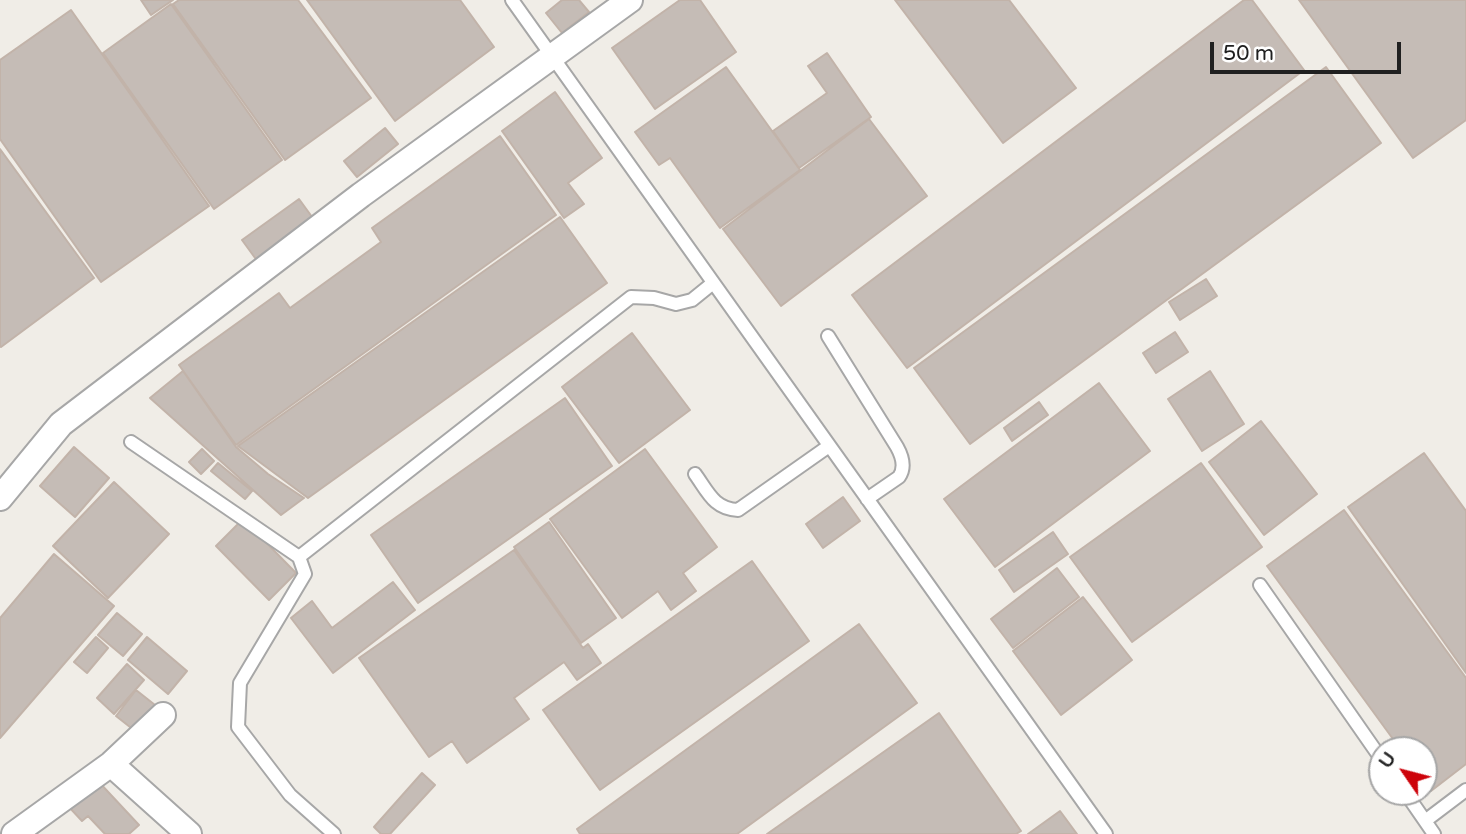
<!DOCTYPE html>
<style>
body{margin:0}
#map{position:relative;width:1466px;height:834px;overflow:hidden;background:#f0ede7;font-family:"Varela Round",sans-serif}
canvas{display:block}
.north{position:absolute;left:1368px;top:736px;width:70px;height:70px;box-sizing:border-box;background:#fff;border:2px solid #a6a6a6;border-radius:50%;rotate:305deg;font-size:19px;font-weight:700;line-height:28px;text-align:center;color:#202020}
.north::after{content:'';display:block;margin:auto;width:24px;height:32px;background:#cd030b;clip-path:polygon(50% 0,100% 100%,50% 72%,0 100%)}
.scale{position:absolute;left:1210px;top:42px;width:191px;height:32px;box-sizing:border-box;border:4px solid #202020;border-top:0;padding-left:9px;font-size:21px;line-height:24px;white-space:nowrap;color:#202020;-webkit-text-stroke:5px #fff;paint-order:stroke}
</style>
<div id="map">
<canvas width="1466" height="834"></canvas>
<div class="north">U</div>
<div class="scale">50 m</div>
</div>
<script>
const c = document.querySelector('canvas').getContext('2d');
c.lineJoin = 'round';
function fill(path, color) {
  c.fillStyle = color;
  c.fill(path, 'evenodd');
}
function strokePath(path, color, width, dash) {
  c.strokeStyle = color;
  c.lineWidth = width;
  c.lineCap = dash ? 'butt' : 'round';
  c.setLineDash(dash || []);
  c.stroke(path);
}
const building = new Path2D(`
 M141,0H173L151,15Z
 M179,0H298L371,98L285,160L173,4Z
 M307,0H460L494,47L395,121Z
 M562,0H579L589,12L562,33L546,13Z
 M680,0H700L736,52L655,109L612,48Z
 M895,0H1009L1076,88L1003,143Z
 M1244,0H1252L1304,70L907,368L852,295Z
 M1299,0H1466V120L1413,158Z
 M171,4L282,160L214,209L103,53Z
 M71,10L209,206L101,282L0,139V60Z
 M827,53L871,117L799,168L773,131L827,93L808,66Z
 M726,67L800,170L720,228L670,158L659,165L635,132Z
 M1326,67L1381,143L970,444L914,368Z
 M555,92L602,158L568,183L584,204L564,218L502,131Z
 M869,119L927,196L781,306L723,229Z
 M385,128L398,144L357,177L344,161Z
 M500,136L556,215L236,445L179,365L279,293L290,308L381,242L372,228Z
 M0,149L94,278L1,347L0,346Z
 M299,199L315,221L258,262L242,240Z
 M560,217L607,283L308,498L238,446Z
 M1206,279L1217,296L1180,320L1169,302Z
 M1175,332L1188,352L1156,373L1143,353Z
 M632,333L690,410L619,463L562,387Z
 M183,371L236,447L268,474L304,498L281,515L150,398Z
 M1210,371L1244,424L1202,451L1168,399Z
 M1099,383L1150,451L995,567L944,499Z
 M565,398L612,466L418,603L371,535Z
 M1039,402L1048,415L1012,441L1004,428Z
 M1261,421L1317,494L1264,535L1209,462Z
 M74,447L109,478L75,517L40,486Z
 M202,449L214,461L201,474L189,462Z
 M645,449L717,547L683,573L696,591L671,610L658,591L622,618L550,519Z
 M1424,453L1466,511V673L1348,507Z
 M218,463L252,491L245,499L211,471Z
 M1201,463L1262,547L1132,642L1070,557Z
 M114,482L169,534L108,598L53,546Z
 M843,497L860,521L823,548L806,524Z
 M1344,510L1466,678V764L1431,791L1424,781V750H1401L1267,566Z
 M243,519L296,573L269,600L216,546Z
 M549,522L616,618L581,643L514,547Z
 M1053,532L1068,554L1014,592L999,570Z
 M514,550L583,648L588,644L601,663L577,680L564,662L514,698L529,719L467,763L452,741L429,757L359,658Z
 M54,554L114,606L0,738V618Z
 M752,561L809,641L600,790L543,710Z
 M1057,568L1079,597L1013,648L991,619Z
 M393,582L415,610L333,673L291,618L312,601L332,628Z
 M1083,597L1132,660L1061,715L1013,651Z
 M117,613L142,634L123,656L98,635Z
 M859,624L917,703L737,834H580L577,829Z
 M96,637L108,648L87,673L74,662Z
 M147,637L187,671L168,694L128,660Z
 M127,664L144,680L114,714L97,698Z
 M136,690L155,705L135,731L116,716Z
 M939,713L1021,831L1016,834H767Z
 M422,773L435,785L390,834H381L374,827Z
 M97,780L139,825L129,834H105L88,816L82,821L69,807Z
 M1060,811L1077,834H1028Z`);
fill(building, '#c5bcb6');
strokePath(building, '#c2b3a9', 2);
const lane = new Path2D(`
 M512,0L1106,834
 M828,336L897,447C902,456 906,467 899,477L867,499
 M131,442L299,557L631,297L654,298L676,304L692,300L713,283
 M695,474C708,492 714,509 738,510L829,446
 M299,557L305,574L240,683L238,727L290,795L334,834
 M1260,585L1382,760
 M1405,792L1434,834
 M1425,821L1466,790`);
const street = new Path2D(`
 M0,498L61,424L361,195L630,0
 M111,764L189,834
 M14,834L111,764L163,715`);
strokePath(lane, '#a7a7a7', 16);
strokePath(street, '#a7a7a7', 28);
strokePath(lane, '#fff', 12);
strokePath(street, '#fff', 24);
</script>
